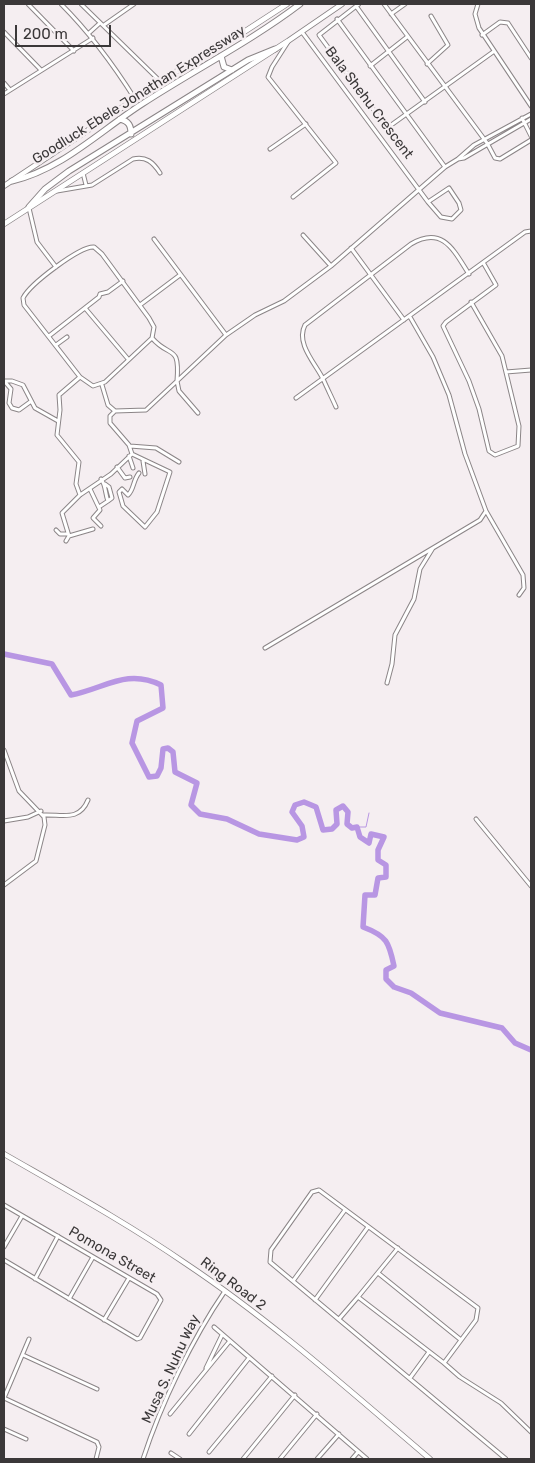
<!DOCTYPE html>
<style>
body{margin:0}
#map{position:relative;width:535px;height:1463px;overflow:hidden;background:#f5eef1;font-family:Rubik,sans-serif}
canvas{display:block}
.frame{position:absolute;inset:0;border:5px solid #3b3839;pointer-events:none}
.scale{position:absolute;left:15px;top:25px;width:96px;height:22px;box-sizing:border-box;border:2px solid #3b3839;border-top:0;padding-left:6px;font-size:15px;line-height:18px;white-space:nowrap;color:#3b3839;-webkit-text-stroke:4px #f5eef1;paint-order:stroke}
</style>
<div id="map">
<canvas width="535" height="1463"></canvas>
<div class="frame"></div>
<div class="scale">200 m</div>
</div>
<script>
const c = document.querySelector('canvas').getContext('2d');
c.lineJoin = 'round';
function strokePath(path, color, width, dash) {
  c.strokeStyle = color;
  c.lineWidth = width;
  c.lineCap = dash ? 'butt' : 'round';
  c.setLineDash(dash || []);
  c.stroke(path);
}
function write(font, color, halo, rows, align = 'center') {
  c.font = font + ' Rubik,sans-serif';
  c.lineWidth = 5;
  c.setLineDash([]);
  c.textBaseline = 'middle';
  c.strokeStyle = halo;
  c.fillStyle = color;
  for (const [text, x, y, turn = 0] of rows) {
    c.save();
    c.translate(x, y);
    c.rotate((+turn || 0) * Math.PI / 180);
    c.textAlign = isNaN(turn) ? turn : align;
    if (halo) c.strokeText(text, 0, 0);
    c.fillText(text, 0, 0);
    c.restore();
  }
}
strokePath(new Path2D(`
 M357,827H366L369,813`), '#b896e3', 1);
strokePath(new Path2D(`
 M4,654L52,664L71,695C104,689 126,668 161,685L163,708L137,721L132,743L149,777L157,776L161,768L163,749L168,748L173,752L175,772L197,783L191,805L200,814L227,819L259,834L297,840L304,837L302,826L292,812L295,805L304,802L316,807L323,830L332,829L337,824L336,810L343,806L348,812L347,824L352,828L357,827L360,837L369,843L371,834L384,837L378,850V860L386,865V877L378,878L375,895H365L363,927C387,936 389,942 394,966L386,970V979L394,987L411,993L440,1013L502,1028L515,1043L531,1050`), '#b896e3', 5.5);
const minor = new Path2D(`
 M28,4L74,51
 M61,4C90,33 113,64 135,99
 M81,4L161,82
 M359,4L319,35L387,128L493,52
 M384,4L487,143L495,158L500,159L531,140
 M478,4L475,14L479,28L531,106
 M356,6L425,102
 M391,14L405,4
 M337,19L445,167
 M104,25L134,4
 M4,32L41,70
 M302,32L428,202L441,217L452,219L461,210L459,203L449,188L428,202
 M89,33L100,23
 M482,35L500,22L508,23L531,58
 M288,42L272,67L268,77L336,163L293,197
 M427,64L448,45L431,16
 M370,66L407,37
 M4,83L10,90
 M4,94L93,38
 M522,118L531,136
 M270,149L306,124
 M458,159L474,145L531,114
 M83,173L86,185
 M57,191L92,185L133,159C146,156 153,162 160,173
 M29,208L37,242L56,267
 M303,235L331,266
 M154,239L226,335
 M351,248L404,320
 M471,302L502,356L519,426L518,446L495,455L489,451L479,409L469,381L443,326L446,322L496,285L484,264
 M140,305L180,275
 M85,308L128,359
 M410,317L433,357L449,395L465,454L486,511L523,575L524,588L519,595
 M49,336L99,297L100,294L108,292L123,281
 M56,345L67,337
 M506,372L531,370
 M4,381H12L23,385L35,408L58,421
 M5,382L11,389L9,403L12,408L19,410L30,402
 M102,385L108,405L115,411
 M296,398L525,232L531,231
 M336,407C332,398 328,390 324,381C317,365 295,344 305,325L411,244C443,225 454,251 469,274
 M198,413L179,391L177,381L226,335L255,315L284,301L331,266L445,167L458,159L464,158L531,119
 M130,446L156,448L179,462
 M132,454L170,472L157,512L145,527L123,506L119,492L122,489L128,495C134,490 133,480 139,473
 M129,456L133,468
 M143,461L145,474
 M117,467L125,478L130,477
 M105,484L109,487L112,498L108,501
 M90,489L100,510L93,518L101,526
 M80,495L76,484L79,462L57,435L60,410L59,395L80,377
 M99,507L108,501C105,494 106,485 101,479
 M93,529L69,536L62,513L80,495L111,474L132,454L129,445L110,423V416L115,411L146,410L177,381C180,343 170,359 152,338L154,327L149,318L102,254L94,247C80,246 30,284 23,298L24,305L80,377L93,386L105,382L152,338
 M56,530L60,534H68
 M66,541L69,536
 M265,648L433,548
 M387,683L392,664L395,635L414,599L420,569L433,548L480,520L486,511
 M4,750L19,791L44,817L45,825L36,861L4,885
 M43,815C62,814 79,822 88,800
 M476,819L531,886
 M4,821L28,817L41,811
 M4,1205L157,1294L161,1300L140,1338L137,1339L4,1260
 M4,1247L22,1216
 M378,1273L461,1340
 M35,1279L58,1236
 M293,1281L345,1210
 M358,1297L398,1248
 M69,1299L93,1257
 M315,1300L368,1227
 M339,1319L358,1297L444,1363
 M104,1320L129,1278
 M214,1327L367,1459
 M23,1355L97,1389
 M206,1368L222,1335
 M410,1378L429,1352
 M4,1398L97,1442L99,1447L96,1459
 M4,1398L29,1339
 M170,1414L229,1342
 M4,1429L26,1439
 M189,1434L249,1358
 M209,1452L272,1376
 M171,1453L180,1459
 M143,1459C161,1404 192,1339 225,1291
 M243,1459L295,1395
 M280,1459L317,1414
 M317,1459L339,1434
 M352,1459L358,1452
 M506,1459L270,1262L271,1250L312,1192L319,1190L478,1308L476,1320L444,1363L460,1377L501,1403L531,1432`);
const major = new Path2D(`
 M4,186L180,69L227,43L287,4
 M4,224L288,41L342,4
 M4,1154C65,1189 127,1223 185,1263C272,1321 350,1391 430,1459`);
const highway = new Path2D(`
 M221,56L224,67L232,70
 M120,119C129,121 131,126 131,134
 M12,181C61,170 100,131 142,104C194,70 250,42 300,4
 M29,207L45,189L69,171L248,60L275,49`);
strokePath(minor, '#8b8587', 5);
strokePath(major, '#8b8587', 6);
strokePath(highway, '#8b8587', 7);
strokePath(minor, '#fff', 3);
strokePath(major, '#fff', 4.5);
strokePath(highway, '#fff', 5);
write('14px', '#3b3839', '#f5eef1', [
 ["Goodluck Ebele Jonathan Expressway",139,95,-32],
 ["Bala Shehu Crescent",369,103,53],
 ["Pomona Street",112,1255,30],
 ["Ring Road 2",233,1284,37],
 ["Musa S. Nuhu Way",171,1369,-65]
]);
</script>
